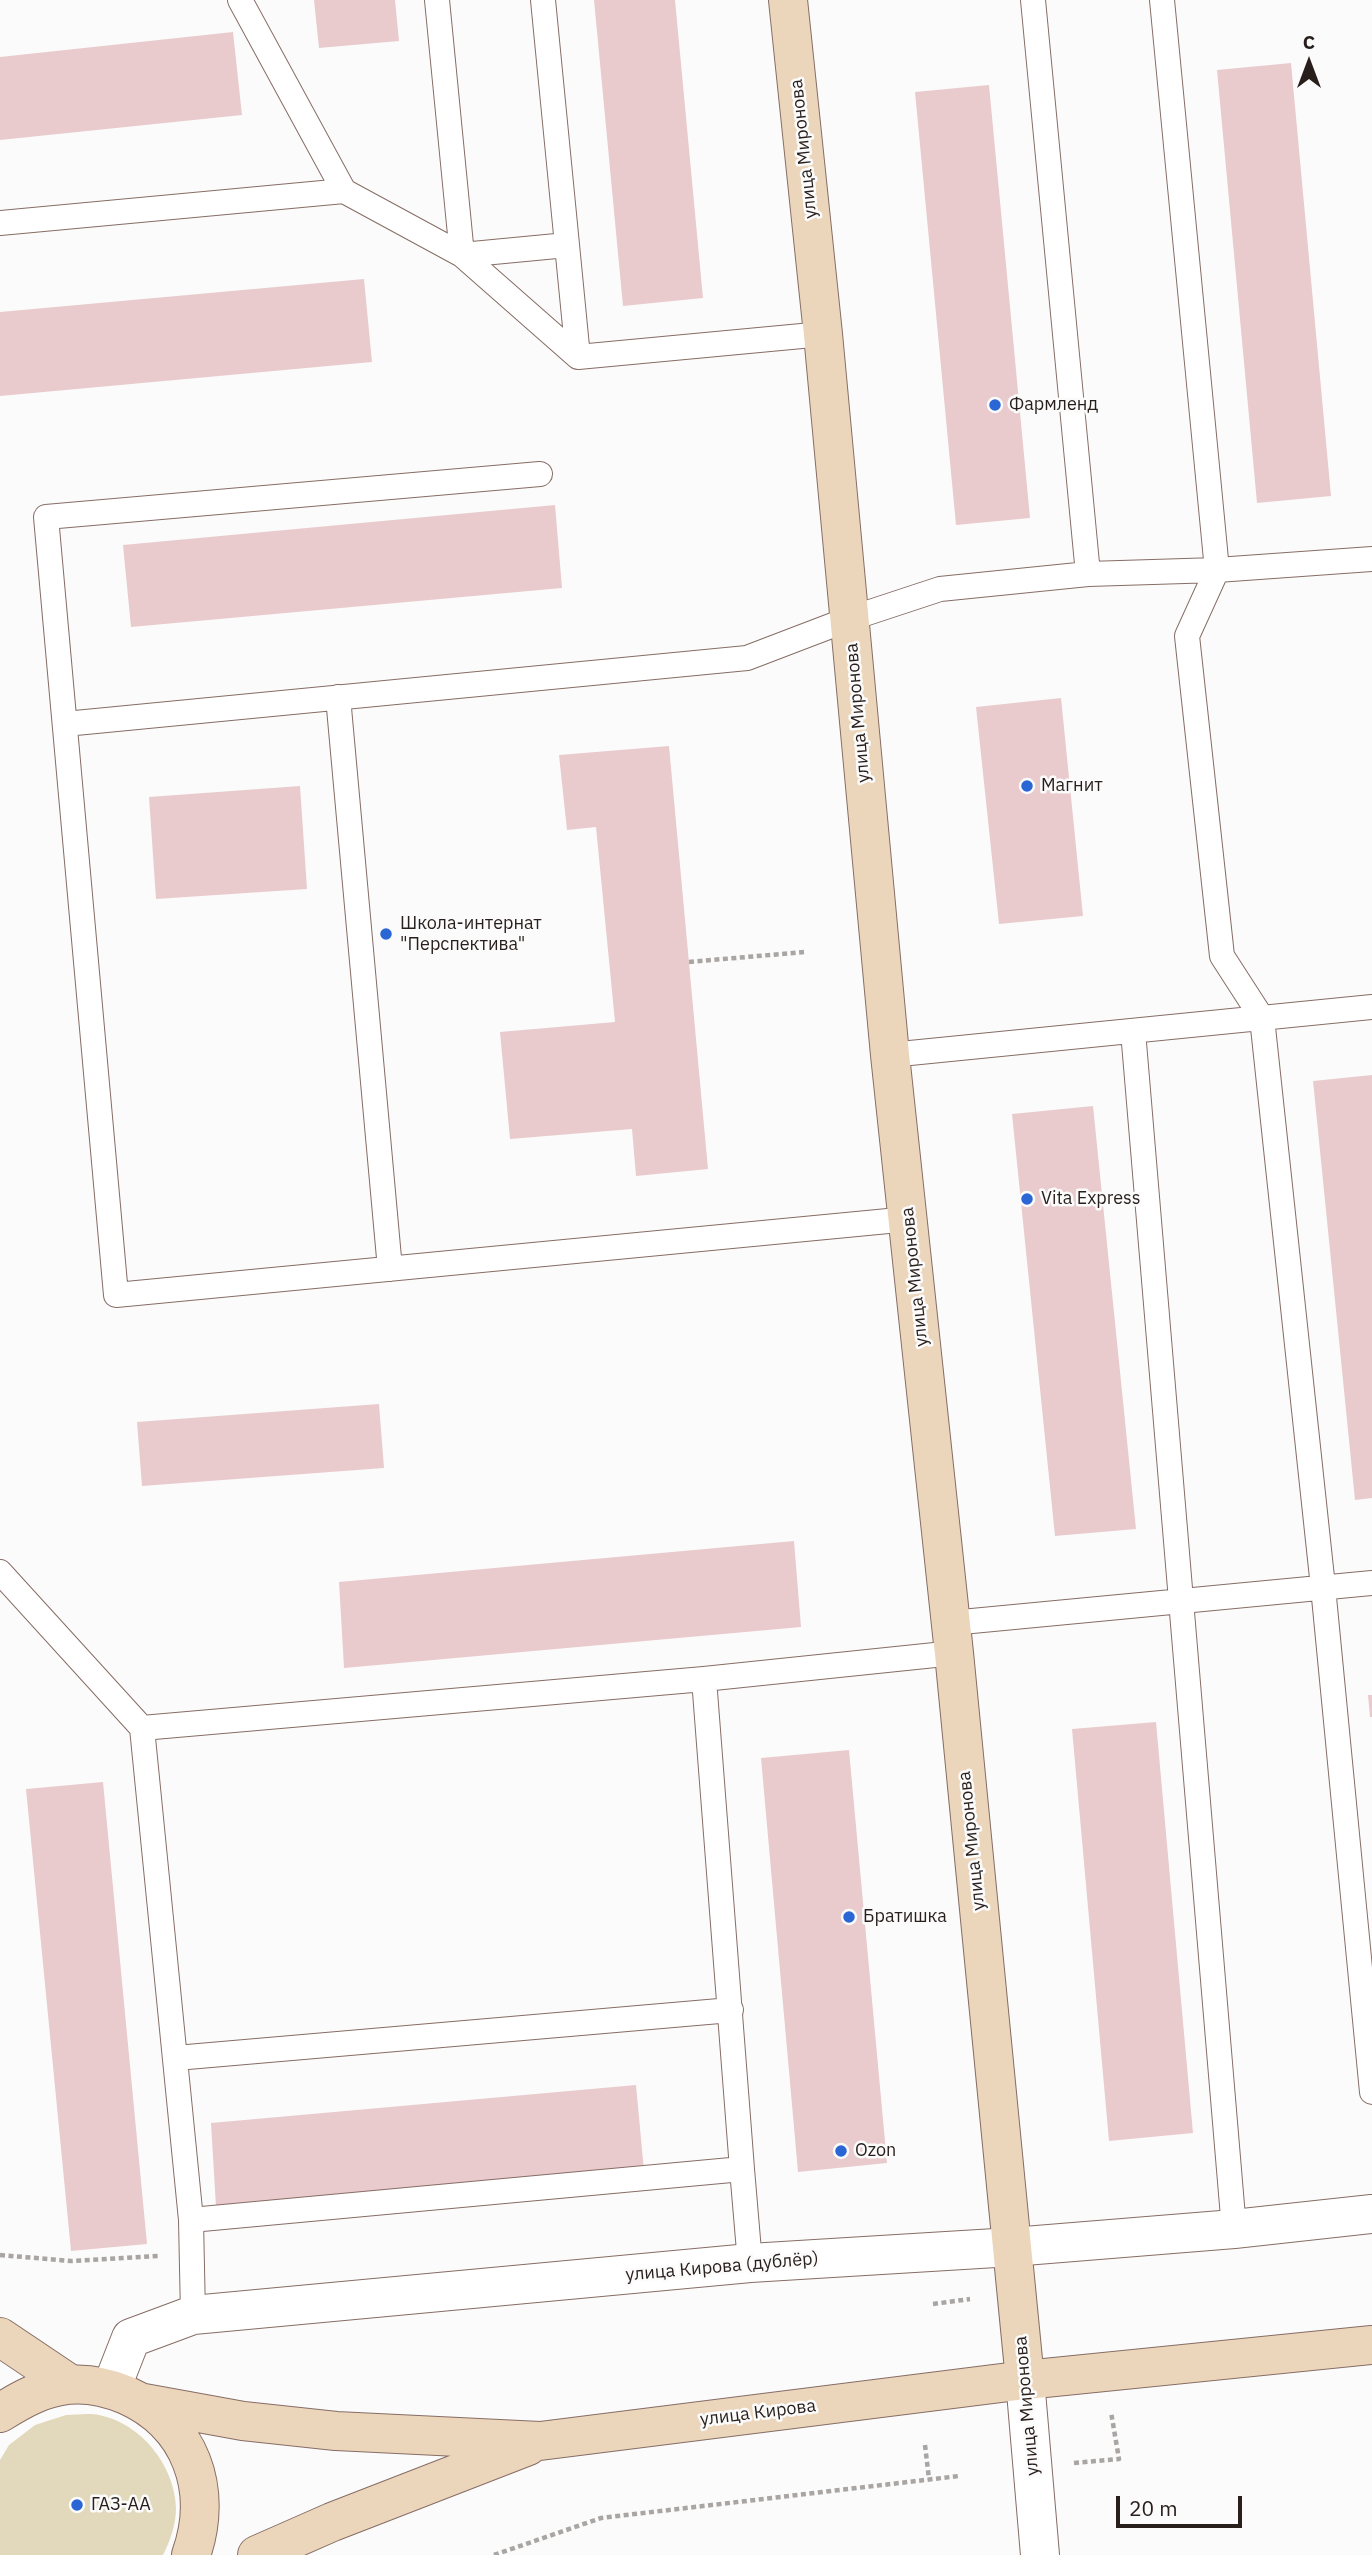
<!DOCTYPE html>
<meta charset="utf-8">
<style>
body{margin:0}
#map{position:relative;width:1372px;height:2555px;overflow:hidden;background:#fbfbfb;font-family:"IBM Plex Sans",sans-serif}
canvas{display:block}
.north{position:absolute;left:1274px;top:28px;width:70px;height:70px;-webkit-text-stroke:5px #fbfbfb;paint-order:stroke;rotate:0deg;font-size:19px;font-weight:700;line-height:28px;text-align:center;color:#281e1b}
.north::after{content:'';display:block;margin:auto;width:24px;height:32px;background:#281e1b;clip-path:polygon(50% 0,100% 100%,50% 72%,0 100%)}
.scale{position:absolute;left:1116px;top:2496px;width:126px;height:32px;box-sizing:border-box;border:4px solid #281e1b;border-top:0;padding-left:9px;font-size:21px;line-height:24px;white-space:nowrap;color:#281e1b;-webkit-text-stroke:5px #fbfbfb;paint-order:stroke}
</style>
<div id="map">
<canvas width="1372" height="2555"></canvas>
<div class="north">С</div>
<div class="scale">20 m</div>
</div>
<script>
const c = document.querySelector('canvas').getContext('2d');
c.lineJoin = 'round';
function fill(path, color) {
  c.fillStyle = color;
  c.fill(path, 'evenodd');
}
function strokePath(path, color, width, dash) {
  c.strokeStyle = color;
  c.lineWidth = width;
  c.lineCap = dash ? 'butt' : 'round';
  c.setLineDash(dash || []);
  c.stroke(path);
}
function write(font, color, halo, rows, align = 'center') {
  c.font = font + ' "IBM Plex Sans",sans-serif';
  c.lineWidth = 5;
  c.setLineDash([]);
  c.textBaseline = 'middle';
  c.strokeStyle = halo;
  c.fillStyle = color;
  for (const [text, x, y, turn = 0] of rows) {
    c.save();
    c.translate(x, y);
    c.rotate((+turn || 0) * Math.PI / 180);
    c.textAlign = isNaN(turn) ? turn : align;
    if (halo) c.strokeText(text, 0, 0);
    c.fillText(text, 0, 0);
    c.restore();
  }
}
fill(new Path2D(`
 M66,2415C76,2415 89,2413 99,2415C141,2423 175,2466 176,2508C176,2525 170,2541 163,2555H0V2460L9,2445L35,2425Z`), '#e2d9bc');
fill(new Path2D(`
 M314,0H395L399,41L319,48Z
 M594,0H675L703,298L623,306Z
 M233,32L242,115L0,140V57Z
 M1291,63L1331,496L1257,503L1217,70Z
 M989,85L1030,518L956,525L915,92Z
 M364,279L372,362L0,396V312Z
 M555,505L562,588L131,627L123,545Z
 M1061,698L1083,916L999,924L976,707Z
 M669,746L708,1169L636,1176L632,1129L510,1139L500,1032L615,1022L596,827L567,830L559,755Z
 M300,786L307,889L156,899L149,797Z
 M1372,1075V1498L1355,1500L1313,1081Z
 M1093,1106L1136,1529L1055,1536L1012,1114Z
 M379,1404L384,1468L142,1486L137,1422Z
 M794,1541L801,1627L344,1668L339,1582Z
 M1368,1695H1372V1717H1370Z
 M1156,1722L1193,2133L1109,2141L1072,1729Z
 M849,1750L887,2163L798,2172L761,1758Z
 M103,1782L147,2244L71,2251L26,1789Z
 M636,2085L644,2171L216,2207L211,2123Z`), '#e9cbce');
const service = new Path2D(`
 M240,0L344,191
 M437,0L462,255L578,357
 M543,0L578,357L823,334
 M1033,0L1088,574
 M1162,0L1217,570L1187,636L1222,956L1262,1018L1323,1587L1372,2092
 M0,223L344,191L462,255L567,245
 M540,474L46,517L116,1295L909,1219
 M338,697L390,1269
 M65,724L747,658L849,619L940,589L1088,574L1217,570L1372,559
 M1133,1031L1234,2229
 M890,1055L1372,1007
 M0,1572L142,1728
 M951,1623L1372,1583
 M176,2058L731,2010
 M742,2169L750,2263
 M191,2220L742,2169L704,1679
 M193,2315L191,2220L142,1728L704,1679L954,1653`);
const minor = new Path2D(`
 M1025,2380L1040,2555
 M111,2389L131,2338L193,2315L750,2263L1012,2247L1234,2229L1372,2214`);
const secondary = new Path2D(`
 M788,0L823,334L890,1055L954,1653L1025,2380
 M0,2337L70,2384
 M144,2403L243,2421L336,2431L540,2441L1025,2380L1372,2345
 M0,2413C22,2399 42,2388 68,2385C87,2383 109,2388 126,2395C191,2424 214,2490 191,2555
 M257,2555L332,2522L528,2446`);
strokePath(service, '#866d65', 26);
strokePath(minor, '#866d65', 40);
strokePath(secondary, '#866d65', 40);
strokePath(new Path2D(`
 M689,962L804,952
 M0,2255L71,2261L159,2256
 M933,2304L970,2299
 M925,2445L929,2479
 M1074,2463L1119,2459L1111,2412
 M494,2555L601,2518L959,2476`), '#a8a5a3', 4.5, [5, 3.5]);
strokePath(service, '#fff', 24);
strokePath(minor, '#fff', 38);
strokePath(secondary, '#ecd6bb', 38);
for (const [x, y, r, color] of [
 [995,405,7,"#2a67d4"],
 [1027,786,7,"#2a67d4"],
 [386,934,7,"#2a67d4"],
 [1027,1199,7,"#2a67d4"],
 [849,1917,7,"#2a67d4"],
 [841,2151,7,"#2a67d4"],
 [77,2505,7,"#2a67d4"]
]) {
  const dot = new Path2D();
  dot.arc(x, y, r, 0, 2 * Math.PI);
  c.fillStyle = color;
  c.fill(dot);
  strokePath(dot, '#fbfbfb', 2.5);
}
write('18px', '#281e1b', '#fbfbfb', [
 ["улица Миронова",804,149,-96],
 ["улица Миронова",858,713,-95],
 ["улица Миронова",915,1277,-96],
 ["улица Миронова",972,1841,-96],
 ["улица Кирова (дублёр)",722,2267,-5],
 ["улица Миронова",1027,2406,-95],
 ["улица Кирова",758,2413,-7]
]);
write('18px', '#281e1b', '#fbfbfb', [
 ["Фармленд",1009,405],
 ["Магнит",1041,786],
 ["Школа-интернат",400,924],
 ["\"Перспектива\"",400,945],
 ["Vita Express",1041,1199],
 ["Братишка",863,1917],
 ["Ozon",855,2151],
 ["ГАЗ-АА",91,2505]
], 'left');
</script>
